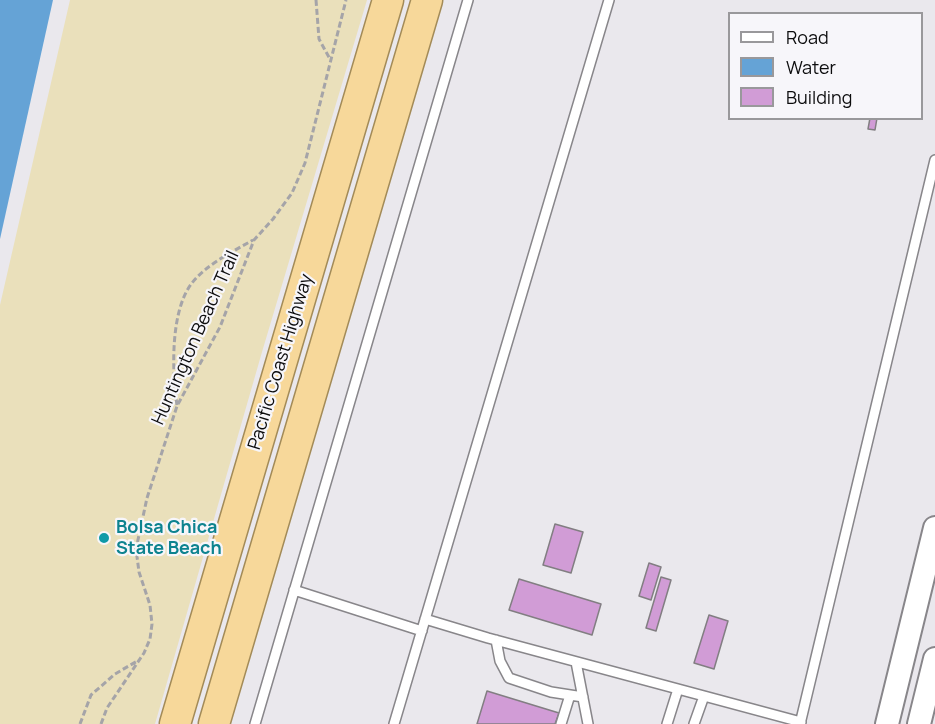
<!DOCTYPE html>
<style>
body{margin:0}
#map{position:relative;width:935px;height:724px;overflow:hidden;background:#eae8ed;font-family:Manrope,sans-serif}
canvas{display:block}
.legend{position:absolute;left:728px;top:12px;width:195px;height:108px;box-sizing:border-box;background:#f7f6fa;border:2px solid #99989b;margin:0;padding:8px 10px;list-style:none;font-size:18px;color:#0c0c0d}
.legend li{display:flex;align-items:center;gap:12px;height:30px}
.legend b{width:30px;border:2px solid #99989b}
</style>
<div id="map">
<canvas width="935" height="724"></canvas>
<ul class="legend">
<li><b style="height:8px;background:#fff"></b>Road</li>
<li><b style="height:16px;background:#65a3d6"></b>Water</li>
<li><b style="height:16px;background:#d19cd6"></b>Building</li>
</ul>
</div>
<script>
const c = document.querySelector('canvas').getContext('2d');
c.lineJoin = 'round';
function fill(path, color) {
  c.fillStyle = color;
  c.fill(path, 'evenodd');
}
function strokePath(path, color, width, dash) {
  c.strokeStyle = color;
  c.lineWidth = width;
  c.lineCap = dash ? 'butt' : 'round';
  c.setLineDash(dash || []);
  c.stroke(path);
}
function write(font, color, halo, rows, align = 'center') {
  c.font = font + ' Manrope,sans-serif';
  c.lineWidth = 4.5;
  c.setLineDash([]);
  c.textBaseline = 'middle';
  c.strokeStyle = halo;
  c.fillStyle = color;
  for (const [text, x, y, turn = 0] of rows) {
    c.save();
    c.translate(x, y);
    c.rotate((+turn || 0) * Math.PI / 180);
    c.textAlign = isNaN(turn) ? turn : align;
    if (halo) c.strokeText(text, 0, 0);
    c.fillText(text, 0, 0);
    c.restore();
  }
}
fill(new Path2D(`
 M70,0H367L262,352L155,724H0V305Z`), '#eae0bb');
fill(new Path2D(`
 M0,0H53L0,239Z`), '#65a3d6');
const building = new Path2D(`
 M870,118H877L875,130L868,129Z
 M555,524L583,532L571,573L543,565Z
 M649,563L661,567L651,600L639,596Z
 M661,577L671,580L656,631L646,628Z
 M519,579L601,604L592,635L509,610Z
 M709,615L728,621L714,669L694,663Z
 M487,691L559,713L555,724H477Z`);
fill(building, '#d19cd6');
strokePath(building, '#827e82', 1.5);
const service = new Path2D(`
 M294,590L422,631
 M425,619L488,638L801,722
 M496,640L500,661L509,678L551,692L583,697
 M576,662L588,724
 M255,724L468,0
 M394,724L609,0
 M561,724L570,695
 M667,724L678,689
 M694,724L704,696
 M800,724L935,160`);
const tertiary = new Path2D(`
 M887,724L935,528
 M919,724L935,659`);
const trunk = new Path2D(`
 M175,724L388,0
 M214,724L427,0`);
strokePath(service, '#88868a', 12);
strokePath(tertiary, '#88868a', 26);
strokePath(trunk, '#a38b58', 33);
strokePath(new Path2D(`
 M316,0L319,39L331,61
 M177,405C172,372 170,311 192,283C207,264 232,252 253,240
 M80,724L91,695L115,674L139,660
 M101,724L107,708L144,653L150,639L152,624L150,605L139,572L136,549L147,498L177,406L220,327L254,240L273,219L292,193L305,163L346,0`), '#a5a4a8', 3, [6, 3]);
strokePath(service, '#fff', 9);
strokePath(tertiary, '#fff', 22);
strokePath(trunk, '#f7d89a', 30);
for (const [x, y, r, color] of [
 [104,538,6,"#0f9aa8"]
]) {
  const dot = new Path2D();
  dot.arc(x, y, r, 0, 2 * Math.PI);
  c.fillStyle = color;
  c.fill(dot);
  strokePath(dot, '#f7f6fa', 2);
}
write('18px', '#0c0c0d', '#f7f6fa', [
 ["Huntington Beach Trail",196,338,-66],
 ["Pacific Coast Highway",281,362,-73]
]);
write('bold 18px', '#0d838f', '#f7f6fa', [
 ["Bolsa Chica",116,528],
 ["State Beach",116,549]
], 'left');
</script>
